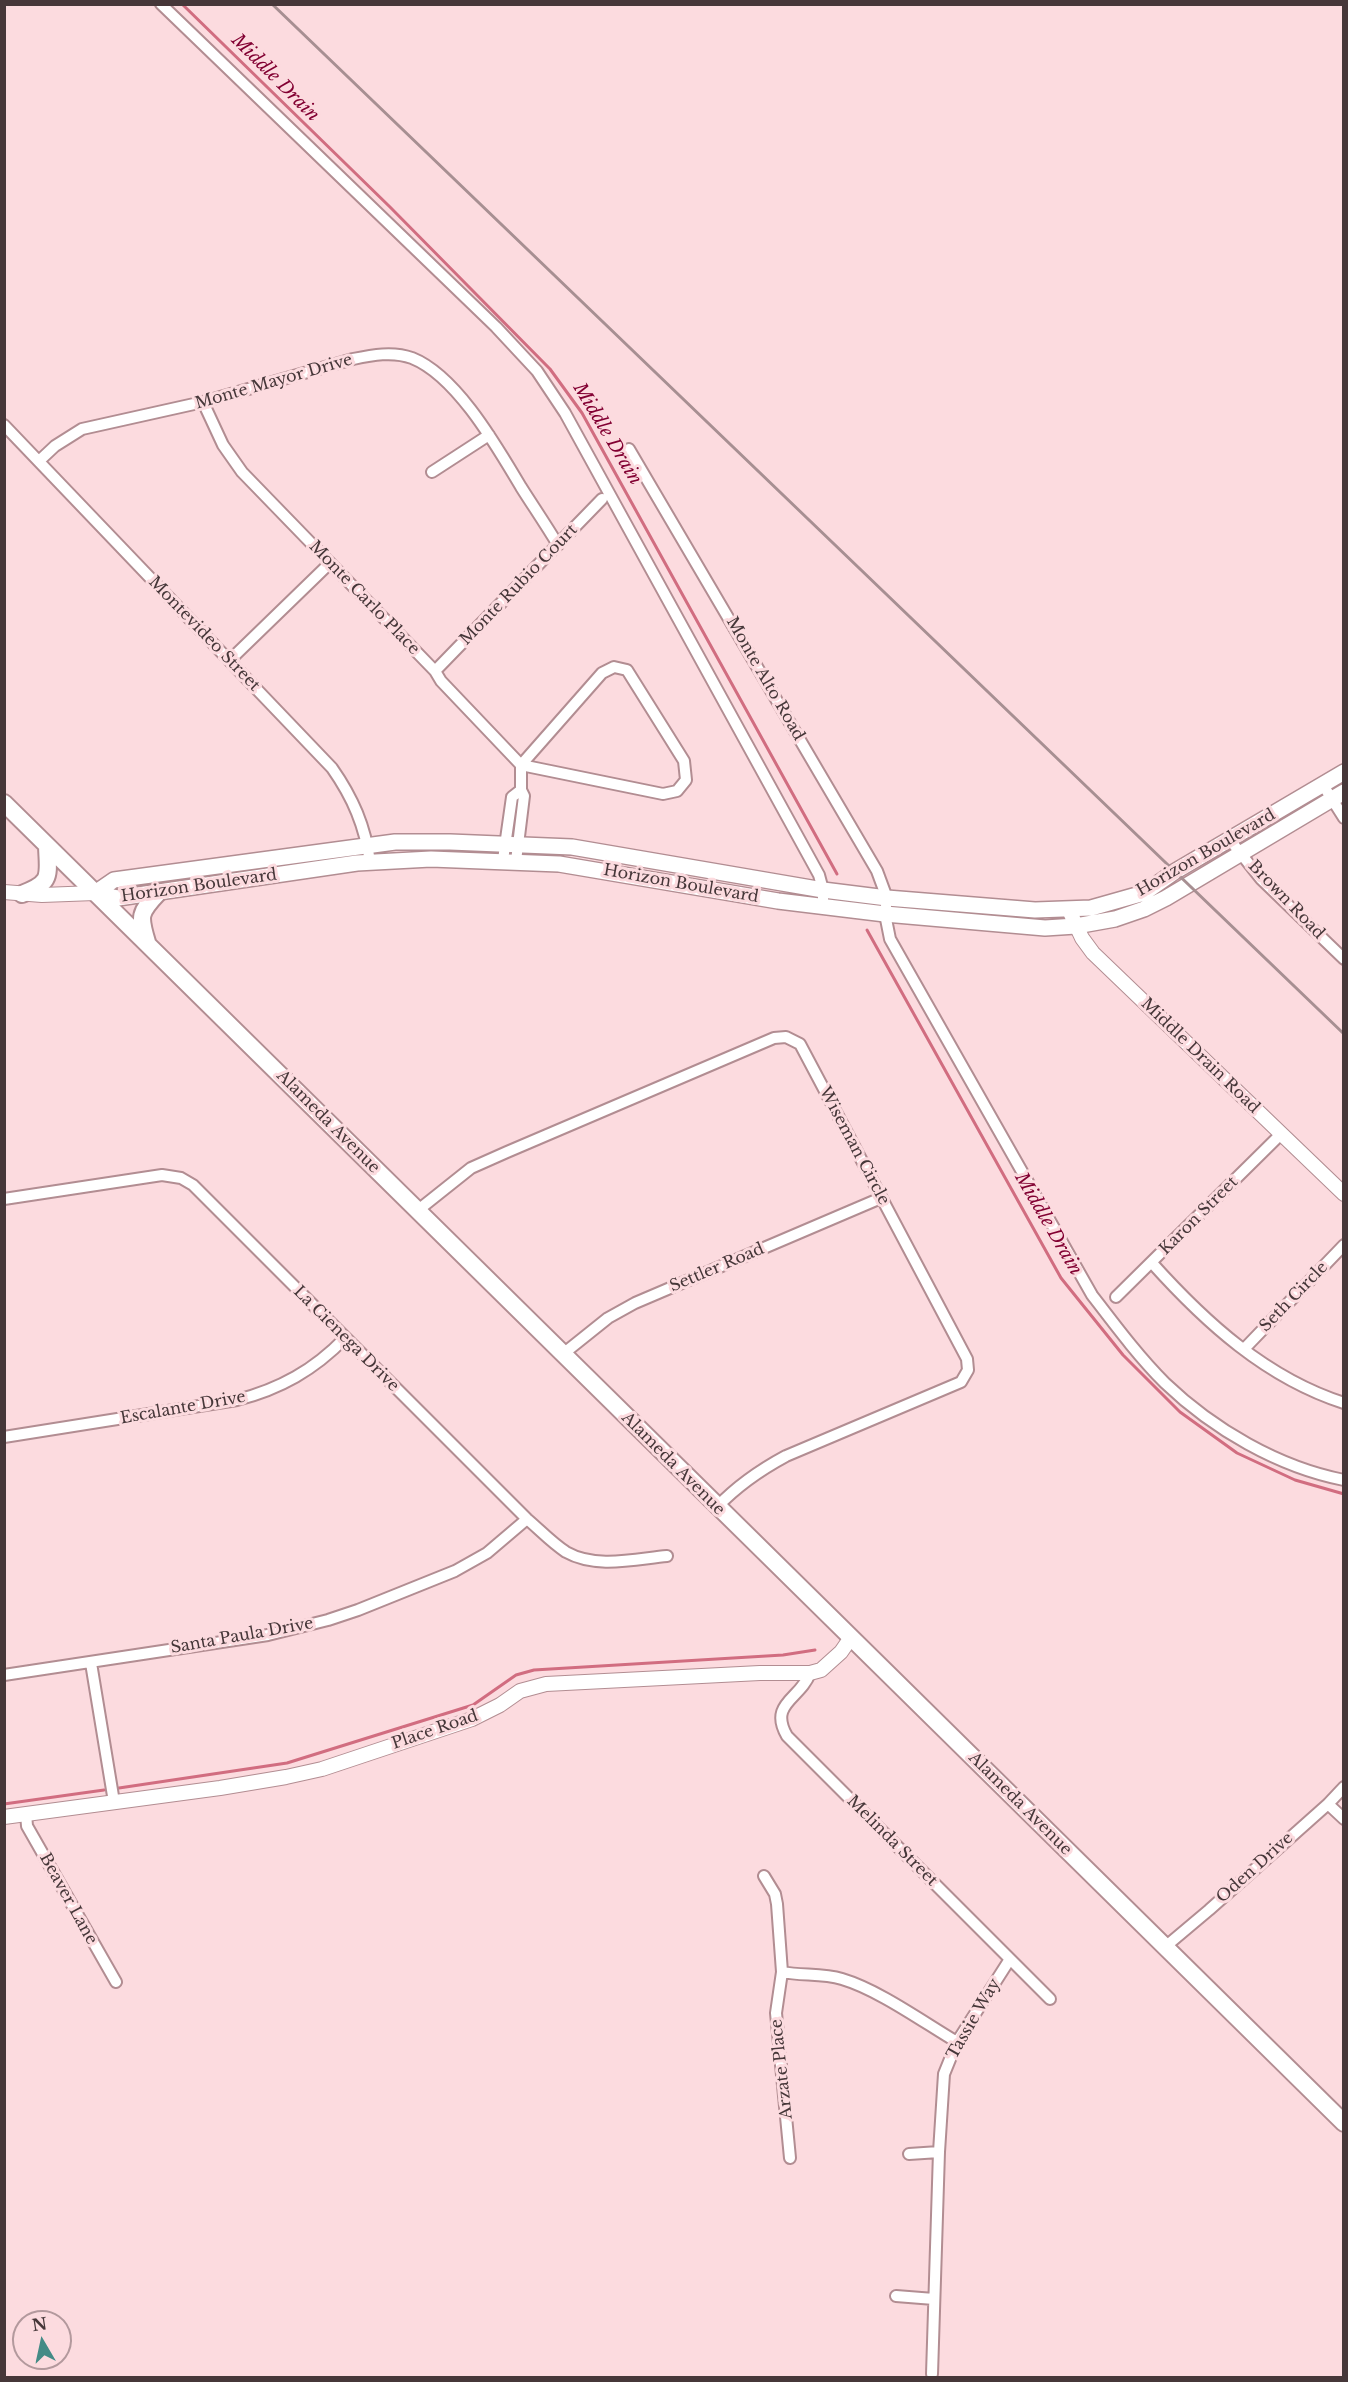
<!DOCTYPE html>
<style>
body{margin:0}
#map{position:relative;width:1348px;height:2382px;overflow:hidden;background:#fcdbdf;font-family:"Libre Baskerville",serif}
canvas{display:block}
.frame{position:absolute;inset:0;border:6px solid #463739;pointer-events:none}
.north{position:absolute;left:12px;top:2310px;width:60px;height:60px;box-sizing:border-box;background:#fcdbdf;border:2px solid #b3999d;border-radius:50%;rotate:351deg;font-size:16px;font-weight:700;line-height:24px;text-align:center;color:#463739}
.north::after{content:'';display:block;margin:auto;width:21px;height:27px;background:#448b86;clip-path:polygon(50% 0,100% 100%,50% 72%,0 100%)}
</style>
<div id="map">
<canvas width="1348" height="2382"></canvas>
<div class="frame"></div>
<div class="north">N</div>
</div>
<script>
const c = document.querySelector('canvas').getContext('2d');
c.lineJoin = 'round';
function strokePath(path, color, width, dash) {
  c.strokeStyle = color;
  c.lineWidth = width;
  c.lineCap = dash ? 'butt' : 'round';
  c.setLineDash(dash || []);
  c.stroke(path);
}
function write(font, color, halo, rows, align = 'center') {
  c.font = font + ' "Libre Baskerville",serif';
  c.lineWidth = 6;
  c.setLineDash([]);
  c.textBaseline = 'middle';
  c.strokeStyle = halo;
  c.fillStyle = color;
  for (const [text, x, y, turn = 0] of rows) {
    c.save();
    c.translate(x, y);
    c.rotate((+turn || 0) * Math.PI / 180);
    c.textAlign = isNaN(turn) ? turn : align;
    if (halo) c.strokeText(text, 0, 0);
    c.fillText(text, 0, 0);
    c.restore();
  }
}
strokePath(new Path2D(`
 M182,4L390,207L550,369L582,413L837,874
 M867,930L1061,1278L1123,1355L1180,1412L1237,1453L1295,1480L1344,1494
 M119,1788L287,1763L473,1705L516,1675L534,1670L783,1655L815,1650
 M4,1804L104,1790`), '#d16d80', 3);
const minor = new Path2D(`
 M161,4L496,327L537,371L565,413L819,875L823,890V907
 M203,402L223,445L242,472L435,671L441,681L521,765V790
 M4,425L332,768C353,798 365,826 370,862
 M629,449L877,871L887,898L885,914L890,939L1092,1295C1115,1325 1138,1356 1165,1383C1213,1429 1278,1467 1344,1480
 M39,461L55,446L82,429L203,402L353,359C372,355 393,351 412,358C457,376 497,447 521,487C533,506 546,525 558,545
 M432,472L489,435
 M230,660L330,563
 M614,667L627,670L684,761L686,780L677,791L663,794L521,765L602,673Z
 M435,671L602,499
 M1323,785L1344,818
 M1230,840L1261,879L1344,959
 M503,860L512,797L521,790L524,796L516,861
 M4,1199L162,1175L181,1178L193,1185L527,1519C540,1530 552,1543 566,1552C596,1569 635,1559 667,1556
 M417,1211L471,1168L507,1152L774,1038L786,1037L800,1044L967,1359L968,1370L961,1382L786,1456C760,1470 737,1486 717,1507
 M1152,1263C1205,1322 1266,1378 1344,1403
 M1116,1297L1281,1134
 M1245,1348L1344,1245
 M563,1354L608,1318L635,1303L881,1198
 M4,1437L237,1400C280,1389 314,1370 345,1338
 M91,1663L114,1802
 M810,1673C801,1699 768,1703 787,1736L1050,1999
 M4,1675L268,1635L328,1620L358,1610L455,1571L487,1553L527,1519
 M1328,1804L1344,1819
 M26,1814L27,1826L116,1982
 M764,1876L775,1894L777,1904L782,1972L776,2013L790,2158
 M1165,1947L1209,1910L1328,1804L1344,1787
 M782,1972C802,1976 822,1973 842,1979C879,1990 923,2022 957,2042
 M909,2154L939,2152
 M896,2296L934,2299
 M932,2374L939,2152L944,2074L957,2042L1010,1959`);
const tertiary = new Path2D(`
 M4,892L42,895L95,893
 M1069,910L1082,938L1093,953L1344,1194
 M4,1817L220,1788L286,1777L322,1769L472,1719L500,1705L520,1691L546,1684L760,1673H810L821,1670L841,1652L850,1639`);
const secondary = new Path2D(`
 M95,893L114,880L395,842H450L572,847L823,890L887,898L1035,910L1091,908L1144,893L1174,872L1344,772
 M95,893L118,898L357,863L431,859L559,864L778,901L885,914L1045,928L1076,926L1115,919L1144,909L1166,898L1344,792`);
const primary = new Path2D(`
 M4,803L1344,2123
 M22,894C53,882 48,876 47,846
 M147,942C139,916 139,913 158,893`);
strokePath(minor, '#b28d92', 14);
strokePath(tertiary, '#b28d92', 16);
strokePath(secondary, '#b28d92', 18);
strokePath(primary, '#b28d92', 20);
strokePath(minor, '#fff', 10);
strokePath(tertiary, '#fff', 14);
strokePath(secondary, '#fff', 15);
strokePath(primary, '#fff', 16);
strokePath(new Path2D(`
 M272,4L1344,1034`), '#a78f92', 3);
write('16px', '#463739', '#fcdbdf', [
 ["Monte Mayor Drive",274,382,-16],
 ["Monte Rubio Court",519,585,-46],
 ["Monte Carlo Place",364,598,46],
 ["Montevideo Street",204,634,46],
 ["Monte Alto Road",765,679,60],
 ["Horizon Boulevard",1206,853,-30],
 ["Horizon Boulevard",681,884,10],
 ["Horizon Boulevard",199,886,-8],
 ["Brown Road",1286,900,46],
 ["Middle Drain Road",1200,1056,44],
 ["Alameda Avenue",328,1122,45],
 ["Wiseman Circle",854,1146,62],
 ["Karon Street",1199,1216,-45],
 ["Settler Road",717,1268,-23],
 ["Seth Circle",1294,1297,-46],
 ["La Cienega Drive",346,1339,45],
 ["Escalante Drive",183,1408,-10],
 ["Alameda Avenue",673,1464,45],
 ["Santa Paula Drive",242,1636,-10],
 ["Place Road",435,1730,-19],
 ["Alameda Avenue",1020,1804,45],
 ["Melinda Street",892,1841,45],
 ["Oden Drive",1255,1868,-42],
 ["Beaver Lane",68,1899,61],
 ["Tassie Way",974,2019,-60],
 ["Arzate Place",782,2069,-96]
]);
write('italic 18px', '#820032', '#fcdbdf', [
 ["Middle Drain",275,78,45],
 ["Middle Drain",607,434,59],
 ["Middle Drain",1048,1224,60]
]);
</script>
